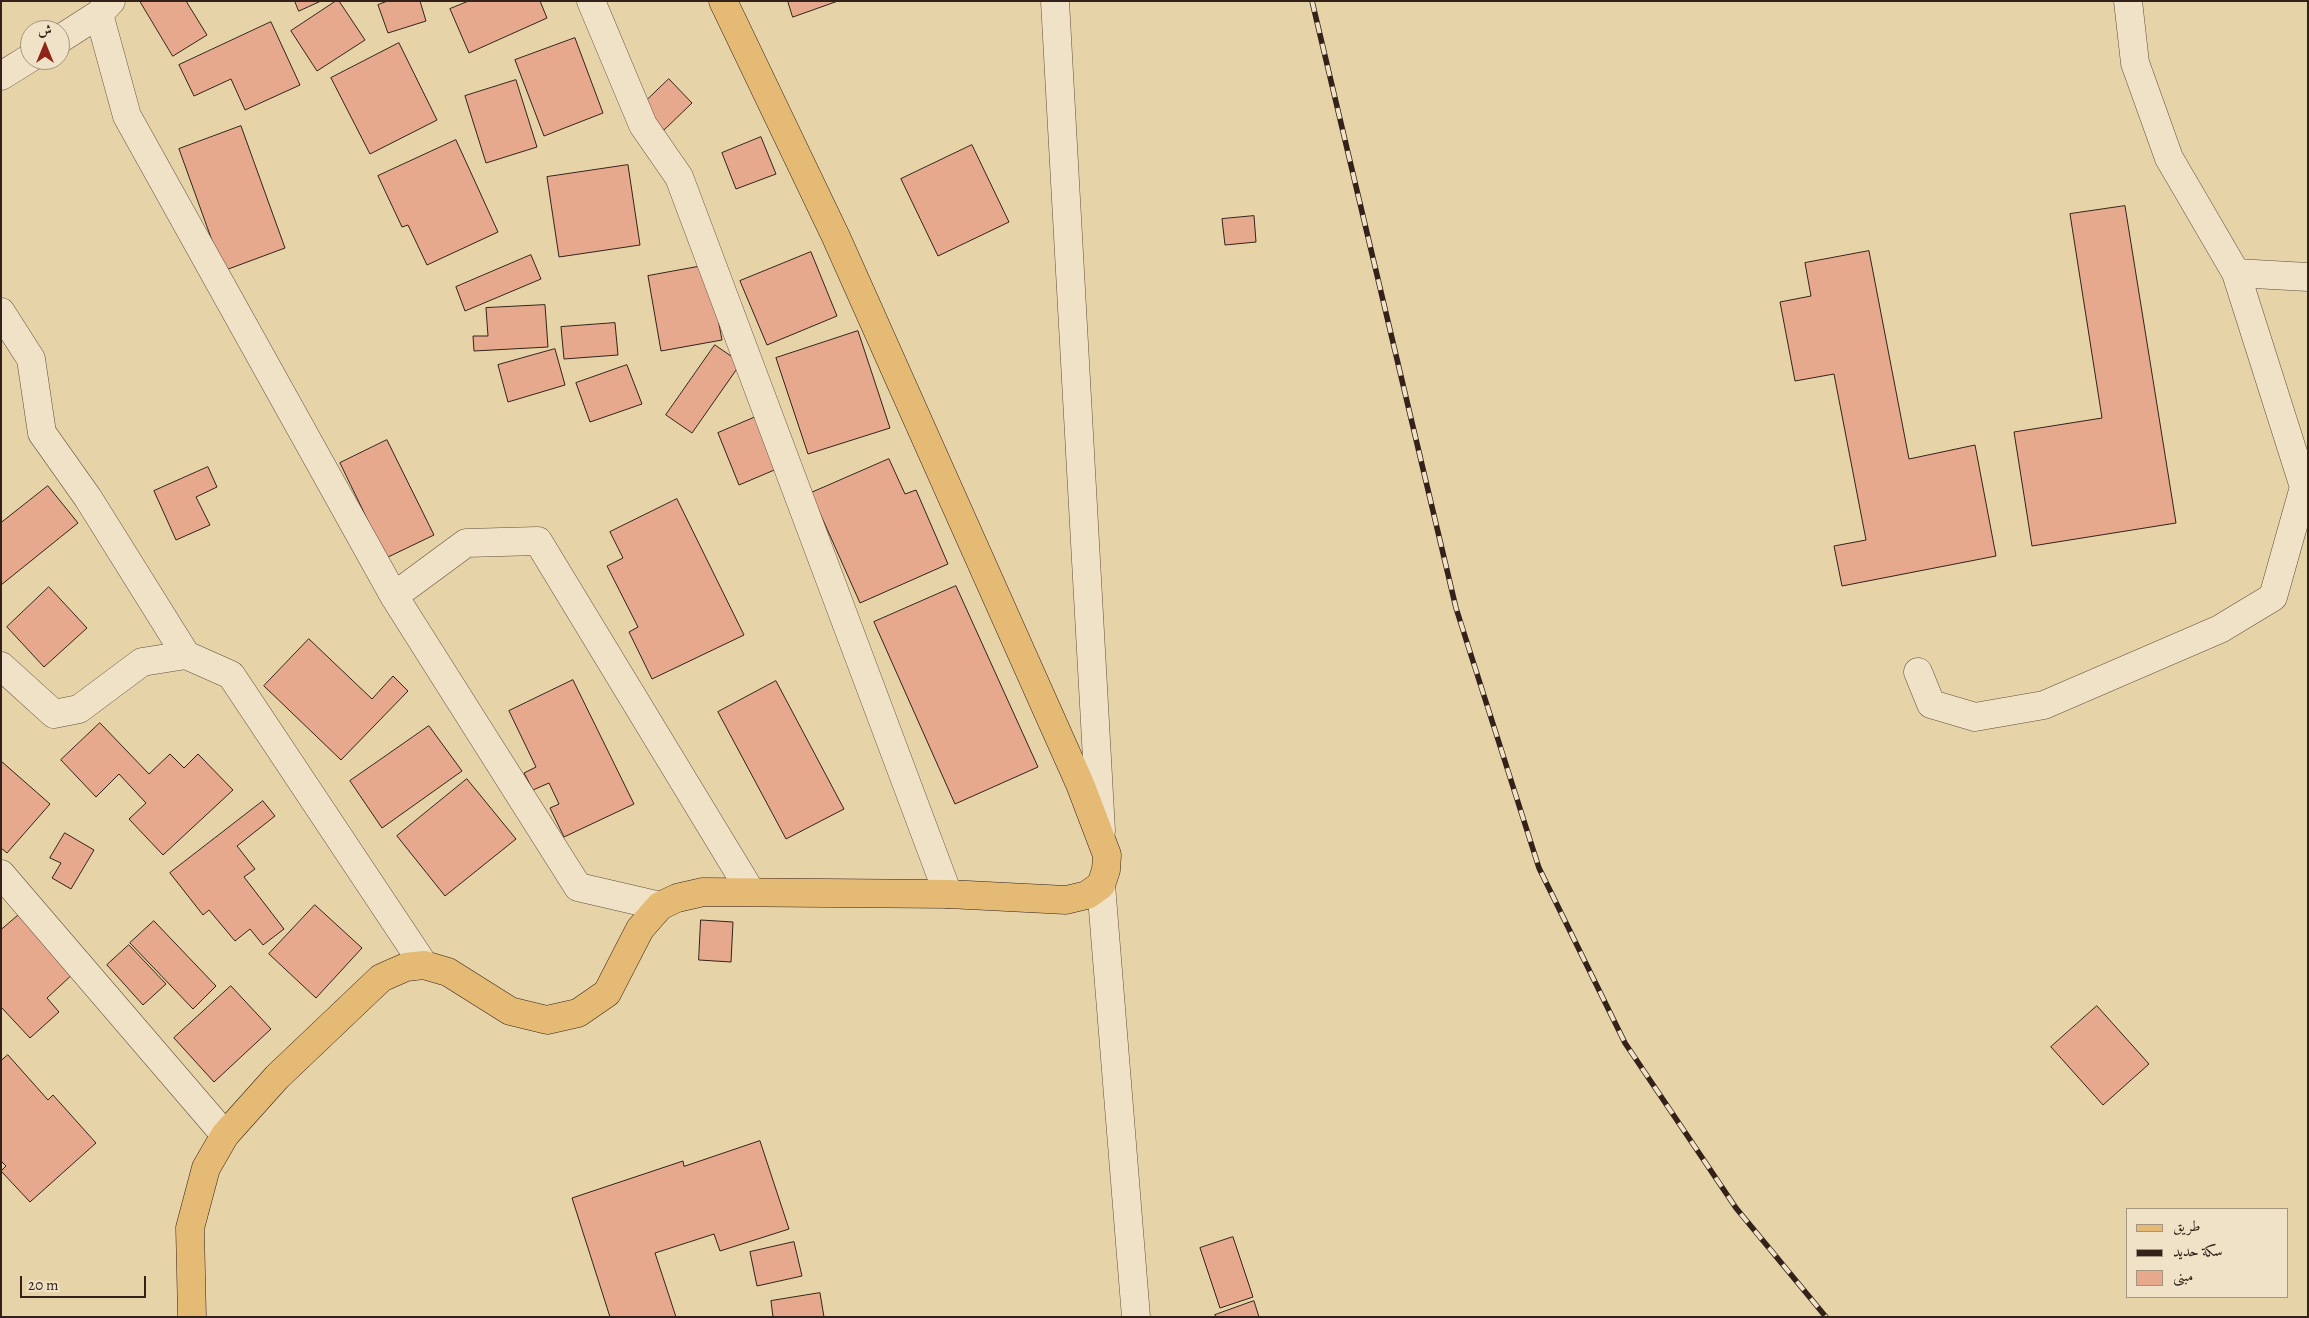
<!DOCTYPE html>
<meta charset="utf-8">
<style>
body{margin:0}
#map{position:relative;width:2309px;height:1318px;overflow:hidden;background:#e7d3a8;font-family:Alegreya,Amiri,serif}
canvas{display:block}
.frame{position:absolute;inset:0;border:2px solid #34221a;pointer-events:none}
.legend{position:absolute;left:2126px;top:1208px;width:162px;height:90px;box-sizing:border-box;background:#efe2c6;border:1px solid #a49581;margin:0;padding:6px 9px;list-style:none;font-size:15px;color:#34221a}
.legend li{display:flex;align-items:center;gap:10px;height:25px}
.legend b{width:25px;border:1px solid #a49581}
.north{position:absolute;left:20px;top:20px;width:50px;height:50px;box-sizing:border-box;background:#efe2c6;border:1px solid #a49581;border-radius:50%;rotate:0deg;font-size:14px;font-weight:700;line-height:20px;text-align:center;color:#34221a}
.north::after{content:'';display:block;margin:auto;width:18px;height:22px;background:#8f2418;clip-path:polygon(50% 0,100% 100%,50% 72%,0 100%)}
.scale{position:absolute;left:20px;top:1276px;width:126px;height:22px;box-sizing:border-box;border:2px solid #34221a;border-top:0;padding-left:6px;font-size:15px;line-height:18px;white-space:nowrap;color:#34221a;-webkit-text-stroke:4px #efe2c6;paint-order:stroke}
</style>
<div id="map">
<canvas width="2309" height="1318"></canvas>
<div class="frame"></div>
<ul class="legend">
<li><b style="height:6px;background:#e4ba74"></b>طريق</li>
<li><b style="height:6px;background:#34221a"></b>سكة حديد</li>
<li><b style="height:14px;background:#e6a98e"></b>مبنى</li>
</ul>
<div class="north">ش</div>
<div class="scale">20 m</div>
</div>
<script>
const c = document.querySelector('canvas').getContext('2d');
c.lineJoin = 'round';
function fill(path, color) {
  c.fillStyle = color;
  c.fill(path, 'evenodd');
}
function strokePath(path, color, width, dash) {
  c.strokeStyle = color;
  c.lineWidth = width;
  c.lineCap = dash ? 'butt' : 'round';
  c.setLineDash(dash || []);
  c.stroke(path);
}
const building = new Path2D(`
 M140,1H186L207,35L173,56Z
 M295,1H321L299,11Z
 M336,1H339L365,40L317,71L291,31Z
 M388,1H420L426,21L388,33L378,5Z
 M469,1H540L547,18L469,53L450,9Z
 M788,1H838L793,17Z
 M271,22L300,85L245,110L231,79L194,96L179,65Z
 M575,38L603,113L544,136L515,60Z
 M399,43L437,120L370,154L331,78Z
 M669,79L692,103L664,130L641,106Z
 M516,80L537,147L486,163L465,96Z
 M241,126L285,248L223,271L179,149Z
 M761,137L776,174L736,189L722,153Z
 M456,140L498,232L427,265L408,225L402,227L378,176Z
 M972,145L1009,222L938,256L901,179Z
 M628,165L640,245L559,257L547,177Z
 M2125,206L2176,523L2032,546L2014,432L2102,418L2070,214Z
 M1254,216L1256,242L1225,245L1222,219Z
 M1869,251L1909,459L1975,445L1996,556L1842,586L1834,546L1866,540L1834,374L1795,381L1780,302L1811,296L1805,263Z
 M811,252L837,316L767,345L740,281Z
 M531,255L541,279L465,311L456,287Z
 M708,265L722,340L661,351L648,276Z
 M545,305L548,347L474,351L473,336H488L486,308Z
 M615,323L618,355L564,359L561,327Z
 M858,331L890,428L808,454L776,358Z
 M715,345L741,363L692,433L666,415Z
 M555,349L565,385L508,402L498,365Z
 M627,365L642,404L590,422L576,383Z
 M758,416L779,468L739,485L718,433Z
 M387,440L434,535L386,558L340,463Z
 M889,459L905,494L916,490L948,564L860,603L811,493Z
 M208,467L217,487L196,497L210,525L176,540L154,491Z
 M48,486L78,523L1,585V523Z
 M677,499L744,635L652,679L629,632L638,627L607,566L623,558L610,532Z
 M956,586L1038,767L955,804L874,622Z
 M49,587L87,628L44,667L7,627Z
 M309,639L372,699L393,676L408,691L341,760L264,686Z
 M573,680L634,804L564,837L550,808L559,804L549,783L533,790L524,773L536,767L509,711Z
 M776,681L844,809L786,839L718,712Z
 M100,723L149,774L170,754L184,768L198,754L233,790L163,855L129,819L146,803L119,774L96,797L61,760Z
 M429,726L462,771L382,828L350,781Z
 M1,761L50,804L7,853L1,848Z
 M467,779L516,839L445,896L397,836Z
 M263,801L275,816L237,846L255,869L244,877L284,929L263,945L250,929L235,941L209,910L203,915L170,873Z
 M65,833L94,850L71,889L52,878L61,863L50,858Z
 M315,905L362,948L316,998L269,954Z
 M21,913L75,972L47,998L59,1012L30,1038L1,1007V930Z
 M701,920L733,922L731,962L699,960Z
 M154,921L216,986L193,1009L130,943Z
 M129,945L166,984L143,1005L107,965Z
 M231,986L271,1029L214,1082L174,1038Z
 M2097,1006L2149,1064L2103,1105L2051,1047Z
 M8,1055L48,1100L53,1095L96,1143L30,1202L1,1171L6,1166L1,1161V1061Z
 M760,1141L789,1229L720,1251L714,1234L655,1253L676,1317H610L572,1198L683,1161L684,1166Z
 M1233,1237L1253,1297L1220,1308L1200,1248Z
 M794,1242L802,1276L757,1286L750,1252Z
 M820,1293L824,1317H773L771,1301Z
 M1254,1301L1259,1317H1216L1215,1315Z`);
fill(building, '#e6a98e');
strokePath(building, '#34221a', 1);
const minor = new Path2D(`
 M111,1L99,14L127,116L394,596L578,887L660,906
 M591,1L643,125L679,177L948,894
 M1055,1L1101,831
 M60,39L99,14
 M1,76L30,58
 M2236,273L2308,277
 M1,312L31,359L42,433L88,498L186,655
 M394,596L466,543L538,541L751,892
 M1,666L54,714L79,709L142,662L186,655L231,675L424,965
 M1918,672L1931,704L1975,717L2044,705L2220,629L2273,597L2304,487L2236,273L2169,158L2135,63L2128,1
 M1,874L225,1135
 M1101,885L1136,1317`);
const major = new Path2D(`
 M192,1317L190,1228L206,1168L225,1135L277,1077L381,978L406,967L424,965L448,972L510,1011L547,1020L578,1013L607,993L640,929L660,906L677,898L703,892L948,894L1066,900L1087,895L1101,885L1106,870L1107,855L1080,784L836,237L723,1`);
strokePath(minor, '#614e3e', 29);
strokePath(major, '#34221a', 29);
strokePath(minor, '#efe2c6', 28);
strokePath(major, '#e4ba74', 28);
const rail = new Path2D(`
 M1312,1L1456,608L1539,868L1625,1043L1736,1208L1826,1317`);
strokePath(rail, '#34221a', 5.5);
strokePath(rail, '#efe2c6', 4, [11]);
</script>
